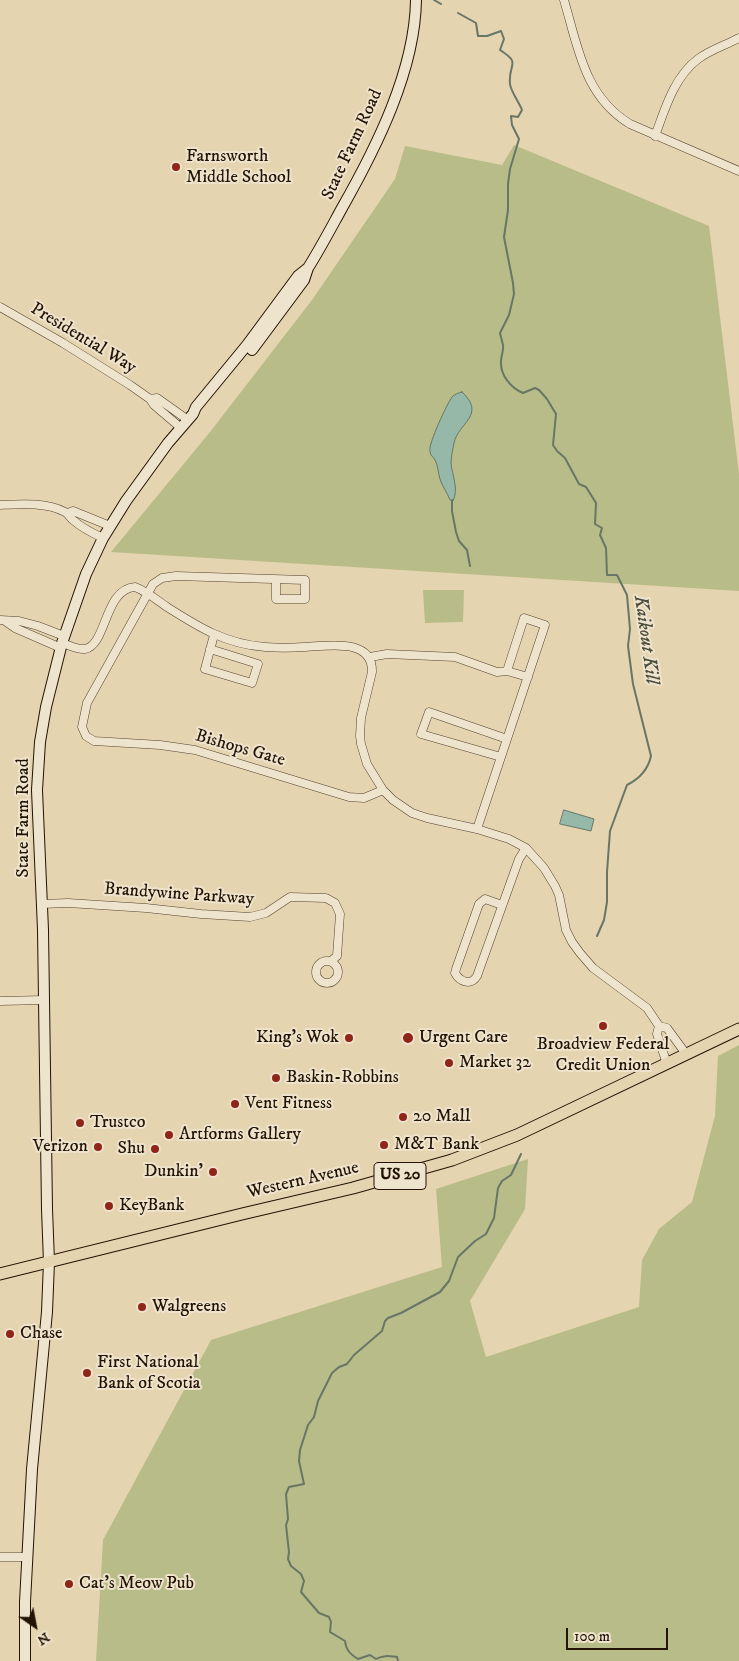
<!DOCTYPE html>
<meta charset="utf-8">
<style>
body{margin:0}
#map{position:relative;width:739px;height:1661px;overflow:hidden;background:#e5d4b0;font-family:"IM FELL DW Pica",serif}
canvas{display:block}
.north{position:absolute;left:10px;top:1601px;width:50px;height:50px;-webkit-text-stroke:4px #eee3cc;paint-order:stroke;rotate:147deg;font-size:14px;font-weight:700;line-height:20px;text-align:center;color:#221303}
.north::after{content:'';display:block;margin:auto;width:18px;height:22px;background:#221303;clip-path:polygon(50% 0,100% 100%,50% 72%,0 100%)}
.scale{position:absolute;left:566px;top:1628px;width:102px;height:22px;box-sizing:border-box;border:2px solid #221303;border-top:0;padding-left:6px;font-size:15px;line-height:18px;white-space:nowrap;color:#221303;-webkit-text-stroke:4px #eee3cc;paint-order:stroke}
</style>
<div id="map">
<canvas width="739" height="1661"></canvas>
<div class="north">N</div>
<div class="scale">100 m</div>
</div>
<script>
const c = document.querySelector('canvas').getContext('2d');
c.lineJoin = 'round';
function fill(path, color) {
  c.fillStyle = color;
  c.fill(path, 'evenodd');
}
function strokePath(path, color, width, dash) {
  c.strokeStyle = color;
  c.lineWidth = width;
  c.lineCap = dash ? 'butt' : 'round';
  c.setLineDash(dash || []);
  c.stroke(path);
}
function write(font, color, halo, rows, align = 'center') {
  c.font = font + ' "IM FELL DW Pica",serif';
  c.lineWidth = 4;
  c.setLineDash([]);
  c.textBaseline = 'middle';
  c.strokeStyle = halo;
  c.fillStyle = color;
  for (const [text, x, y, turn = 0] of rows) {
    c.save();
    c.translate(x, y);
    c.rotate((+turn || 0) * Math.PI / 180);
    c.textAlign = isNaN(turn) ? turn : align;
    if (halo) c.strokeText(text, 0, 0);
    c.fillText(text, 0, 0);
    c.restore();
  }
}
fill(new Path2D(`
 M514,145L709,226L739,474V591L111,552L210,432L312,300L395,179L405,146L502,165Z
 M423,590H464L463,622L425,623Z
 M739,1045V1661H96L103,1540L211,1340L442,1267L436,1189L528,1159L525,1209L470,1301L486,1357L639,1307L642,1260L659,1229L692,1202L715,1116L718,1056Z`), '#b8bc88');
const water = new Path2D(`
 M462,392C487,415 458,423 454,443C453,449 451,456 451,463C452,475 459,489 453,501L450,500C447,492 442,486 440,479C438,473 438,465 435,460C433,456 430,456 430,451C428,444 447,404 452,397C455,394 458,393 462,392Z
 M564,810L594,819L591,831L560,824Z`);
fill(water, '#96b8a9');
strokePath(water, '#687667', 1);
strokePath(new Path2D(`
 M434,0L441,4
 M458,13L476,23L478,36H487L501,31L504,39L500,50C522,64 508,63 510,84C511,92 519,102 522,110L518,117L511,116L512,125L519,139L510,169L508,184V210L504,237L513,283L514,294L509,315L500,333C501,337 502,341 503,345C504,350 501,356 501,361C500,375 511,388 523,393L535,388L539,390L547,399L556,414L553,445L557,451L565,458L579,484L586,487L596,503L595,524L602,528L600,535L606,548L607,575H617L627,595L630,629L628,646L633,684L651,756C648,770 639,779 627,785L610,831L607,872V902L604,920L597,936
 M452,500V511L456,532L459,541L467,550L470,566
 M398,1661L397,1657C389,1656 383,1655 376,1659L370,1655L358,1659C350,1654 346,1650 345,1641L330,1632L331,1622L329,1617L319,1613L301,1592L304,1581L301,1574L291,1566L288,1559L289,1552L286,1525L288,1519L286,1494L289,1487L304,1484L299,1461L300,1450L308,1425L314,1417L318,1401L332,1373L339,1367L347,1364L354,1355L382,1331L385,1321L388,1318L401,1313L440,1292L449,1281L458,1257L475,1241L486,1234L494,1218L498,1188L502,1181L511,1175L521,1154`), '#687667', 2);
const minor = new Path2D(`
 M564,0C578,47 584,96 630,124L739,171
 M655,136C665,109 674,77 698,59C710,50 726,45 739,38
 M0,307L63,343L130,385L150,399L154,405L181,428
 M150,399L157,398L188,420
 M0,505C20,504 47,502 65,512C69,514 70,518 73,520C82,528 92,533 103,538
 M68,513L73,511L110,526
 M276,580V599H305V580L176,576L162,578L153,584L87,703L82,727L86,736L94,741L160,745L195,750L349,797L364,798L383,790
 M0,620L19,621L38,626L64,636
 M5,621L15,628L61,648
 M62,643C69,645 77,650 85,649C107,645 104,589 135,587C146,591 157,600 167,607C200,628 226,644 265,647C278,648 291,648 304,647C327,646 373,637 372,672L361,718L360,736L361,744L367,764L383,790L393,800L412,813L427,818L477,829L509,839L526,848L544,868L555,886L559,895L566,930L572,942L580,953L593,968L647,1008L659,1026L667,1028L686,1054
 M210,649L258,664L252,683L205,669L214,635
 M370,657L387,654L455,657L497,672L507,671
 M501,757L421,734L429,712L507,739
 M477,829L545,625L524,618L507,671L528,677
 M41,904L68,903L146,908L201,914L250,917L266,913L290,897L326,898L335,903L340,914L337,956L331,961
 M502,905L485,899L479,904L456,969L455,973C460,982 471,986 477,976L519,859L526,848
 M316 972a11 11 0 1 1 22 0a11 11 0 1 1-22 0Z
 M0,1001L44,1000
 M659,1026L657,1034L667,1064
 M0,1557H27`);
const secondary = new Path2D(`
 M252,350L304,280L308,268C320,249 331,228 342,208C376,148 415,71 416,0
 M25,1661V1602L32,1469L47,1312L49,1262L47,1209L43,930L37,790L40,742L46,707L62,643L86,574L103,538L126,501L168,443L193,414L196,407L247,345L298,276L308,268`);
const primary = new Path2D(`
 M0,1274L242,1214L353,1188L452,1160L517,1135L739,1029`);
strokePath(minor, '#53432e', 9);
strokePath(secondary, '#221303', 12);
strokePath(primary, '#221303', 13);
strokePath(minor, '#eee3cc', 8);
strokePath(secondary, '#eee3cc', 10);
strokePath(primary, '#e5d4b0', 11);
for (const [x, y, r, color] of [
 [176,167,5,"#8f2418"],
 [603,1026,5,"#8f2418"],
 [349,1038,5,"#8f2418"],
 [408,1038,6,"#8f2418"],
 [449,1063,5,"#8f2418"],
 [276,1078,5,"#8f2418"],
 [235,1104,5,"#8f2418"],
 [403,1117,5,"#8f2418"],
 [80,1123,5,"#8f2418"],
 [169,1135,5,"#8f2418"],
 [384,1145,5,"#8f2418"],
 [98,1147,5,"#8f2418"],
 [155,1149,5,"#8f2418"],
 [213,1172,5,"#8f2418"],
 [109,1206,5,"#8f2418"],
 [142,1307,5,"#8f2418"],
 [10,1334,5,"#8f2418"],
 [87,1373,5,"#8f2418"],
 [69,1584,5,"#8f2418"]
]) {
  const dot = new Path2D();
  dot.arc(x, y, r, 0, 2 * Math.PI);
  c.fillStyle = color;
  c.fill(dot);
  strokePath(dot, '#eee3cc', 2);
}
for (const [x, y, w] of [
 [400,1176,52]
]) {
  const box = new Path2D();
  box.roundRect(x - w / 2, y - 13.5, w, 27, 4);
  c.fillStyle = '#eee3cc';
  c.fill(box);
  strokePath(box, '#221303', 1);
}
write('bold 16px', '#221303', null, [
 ["US 20",400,1176]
]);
write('18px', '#221303', '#eee3cc', [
 ["State Farm Road",353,145,-65],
 ["Presidential Way",83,339,31],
 ["Bishops Gate",240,749,16],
 ["State Farm Road",24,818,-90],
 ["Brandywine Parkway",179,895,4],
 ["Western Avenue",303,1181,-13]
]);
write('18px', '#221303', '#eee3cc', [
 ["Farnsworth",186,157],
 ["Middle School",186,178],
 ["King’s Wok",339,1038,"right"],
 ["Urgent Care",419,1038],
 ["Broadview Federal",603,1045,"center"],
 ["Credit Union",603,1066,"center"],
 ["Market 32",459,1063],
 ["Baskin-Robbins",286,1078],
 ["Vent Fitness",245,1104],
 ["20 Mall",413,1117],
 ["Trustco",90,1123],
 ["Artforms Gallery",179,1135],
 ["M&T Bank",394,1145],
 ["Verizon",88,1147,"right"],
 ["Shu",145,1149,"right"],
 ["Dunkin'",203,1172,"right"],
 ["KeyBank",119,1206],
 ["Walgreens",152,1307],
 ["Chase",20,1334],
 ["First National",97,1363],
 ["Bank of Scotia",97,1384],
 ["Cat's Meow Pub",79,1584]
], 'left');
write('italic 19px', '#4b4d3d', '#eee3cc', [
 ["Kaikout Kill",645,640,82]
]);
</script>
